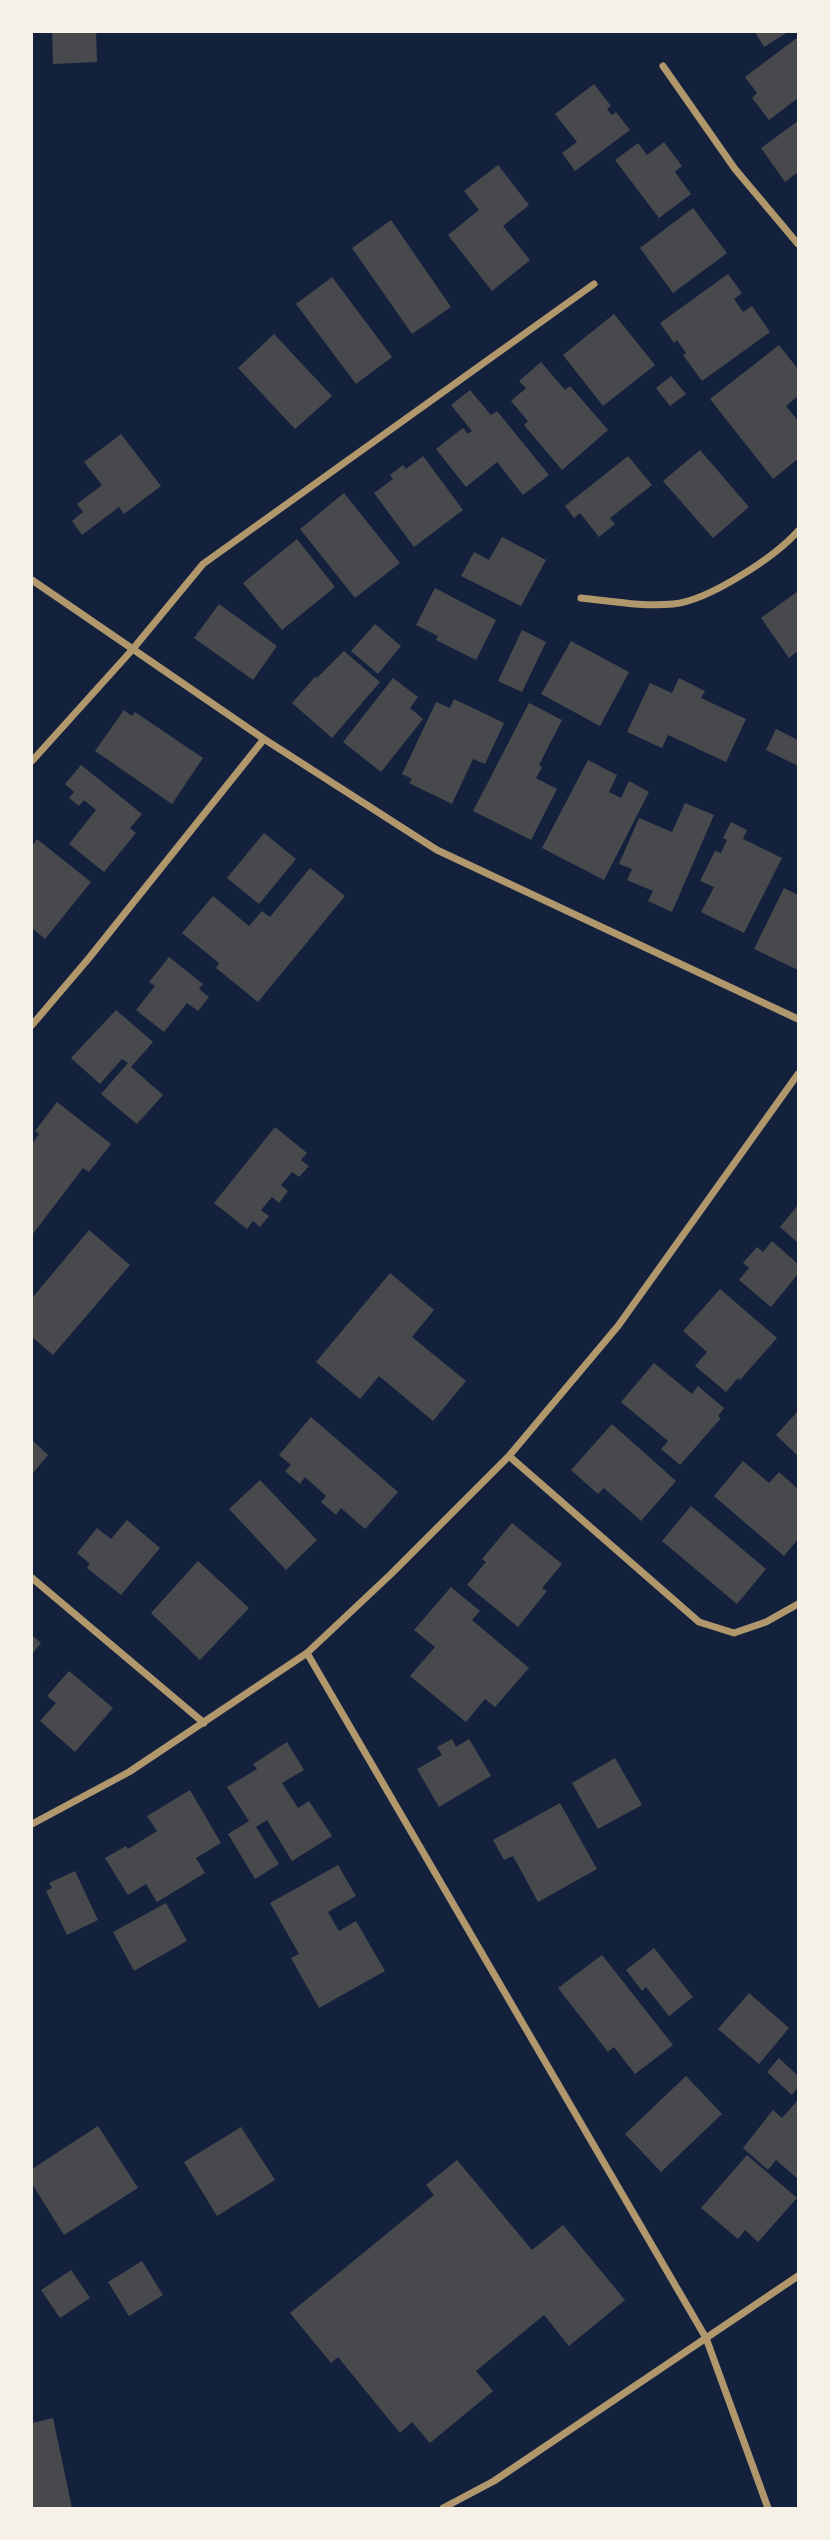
<!DOCTYPE html>
<style>
body{margin:0}
#map{position:relative;width:830px;height:2540px;overflow:hidden;background:#14213d;font-family:Lora,serif}
canvas{display:block}
.frame{position:absolute;inset:0;border:33px solid #f6f1e7;pointer-events:none}
</style>
<div id="map">
<canvas width="830" height="2540"></canvas>
<div class="frame"></div>
</div>
<script>
const c = document.querySelector('canvas').getContext('2d');
c.lineJoin = 'round';
function fill(path, color) {
  c.fillStyle = color;
  c.fill(path, 'evenodd');
}
function strokePath(path, color, width, dash) {
  c.strokeStyle = color;
  c.lineWidth = width;
  c.lineCap = dash ? 'butt' : 'round';
  c.setLineDash(dash || []);
  c.stroke(path);
}
fill(new Path2D(`
 M52,32H96L97,62L53,64Z
 M755,32H788L764,47Z
 M798,37V98L769,120L752,98L757,93L745,77Z
 M594,84L611,106L607,109L612,115L616,112L630,130L575,171L562,153L577,142L555,114Z
 M798,121V172L785,182L761,148Z
 M664,142L682,166L675,172L691,194L659,218L615,160L638,143L647,155Z
 M498,165L529,205L503,226L530,260L492,291L448,235L479,210L464,191Z
 M693,208L727,253L673,293L640,248Z
 M391,220L451,307L412,334L352,248Z
 M728,274L742,293L734,299L743,312L752,306L770,332L702,381L683,355L686,353L677,340L674,343L660,323Z
 M332,277L392,357L356,384L296,304Z
 M614,314L655,365L603,406L563,355Z
 M274,334L332,396L295,429L238,368Z
 M779,345L798,369V396L786,406L798,421V459L773,479L710,399Z
 M541,362L565,390L570,386L608,430L562,470L524,425L528,421L511,401L526,388L519,381Z
 M671,376L686,394L670,406L656,388Z
 M470,390L491,415L497,411L549,475L523,495L497,462L466,487L436,449L463,428L468,434L472,431L451,405Z
 M121,434L161,486L124,514L119,507L82,535L72,521L83,512L77,504L102,485L84,462Z
 M700,450L749,507L713,538L663,481Z
 M423,456L463,510L414,547L374,493L393,479L390,475L403,465L406,469Z
 M628,456L652,485L610,518L615,524L599,537L580,513L574,518L565,506Z
 M344,493L400,563L355,598L300,529Z
 M502,537L546,560L521,606L461,576L474,552L489,560Z
 M297,539L335,587L282,630L243,583Z
 M435,588L496,620L476,660L436,640L438,636L416,625Z
 M798,591V651L789,658L761,618Z
 M219,604L277,646L253,680L194,638Z
 M375,624L401,646L378,674L351,651Z
 M522,630L546,642L522,692L498,681Z
 M571,641L629,672L600,726L541,694Z
 M344,651L380,682L332,738L292,703L315,677L317,678Z
 M393,678L418,697L410,708L423,719L381,772L343,742Z
 M679,678L705,691L701,698L746,719L726,762L668,735L662,748L627,732L650,683L672,693Z
 M454,699L504,723L485,764L473,759L452,804L409,783L412,779L402,774L436,702L450,708Z
 M529,703L562,720L539,765L542,767L536,778L557,789L531,840L473,811Z
 M124,710L132,716L135,712L203,758L172,804L95,751Z
 M776,729L798,740V766L766,750Z
 M588,760L617,775L609,792L621,798L629,781L649,792L604,880L542,848Z
 M81,765L142,814L130,828L136,833L104,872L69,844L96,810L84,800L79,806L69,798L74,792L65,784Z
 M685,803L714,815L672,912L648,901L653,891L627,880L632,869L619,864L639,818L672,832Z
 M731,822L747,830L743,839L782,858L744,933L701,912L714,887L700,881L715,851L721,853L727,840L723,838Z
 M264,833L296,859L259,904L227,878Z
 M37,839L91,882L45,939L32,928V846Z
 M310,868L345,896L258,1002L216,968L219,963L182,933L213,896L249,926L262,911L270,917Z
 M784,888L798,895V970L754,949Z
 M169,957L203,984L199,989L209,997L198,1011L187,1003L164,1032L136,1010L155,986L149,982Z
 M116,1010L153,1042L131,1067L163,1095L137,1124L101,1094L128,1063L122,1059L100,1084L71,1058Z
 M57,1102L111,1144L89,1172L83,1168L32,1235V1144L39,1134L35,1131Z
 M275,1127L307,1153L301,1160L309,1166L299,1177L292,1172L281,1185L288,1191L279,1203L272,1197L261,1210L269,1216L260,1227L253,1221L247,1229L214,1203Z
 M798,1205V1243L780,1227Z
 M89,1230L130,1265L53,1355L32,1337V1298Z
 M772,1241L798,1264V1274L771,1307L739,1280L749,1268L743,1263L757,1247L763,1252Z
 M390,1273L434,1310L412,1337L466,1381L433,1421L379,1376L360,1399L316,1362Z
 M720,1289L777,1338L740,1380L738,1378L726,1392L695,1366L707,1352L683,1331Z
 M654,1363L692,1394L698,1386L724,1408L718,1416L721,1418L680,1465L661,1449L668,1441L621,1402Z
 M798,1411V1456L776,1435Z
 M311,1417L398,1492L365,1529L341,1508L336,1515L321,1502L326,1496L305,1477L300,1484L285,1471L291,1465L279,1455Z
 M612,1424L676,1481L641,1521L604,1488L598,1494L571,1470Z
 M32,1440L48,1455L32,1474Z
 M743,1461L769,1483L779,1472L798,1489V1539L784,1556L714,1496Z
 M260,1480L317,1540L286,1570L229,1509Z
 M691,1506L766,1569L737,1604L662,1541Z
 M127,1520L160,1548L121,1595L87,1568L90,1564L77,1553L97,1528L111,1539Z
 M512,1523L562,1564L542,1588L547,1591L518,1627L467,1585L486,1562L482,1559Z
 M198,1561L249,1608L200,1660L151,1613Z
 M451,1587L480,1611L472,1620L529,1668L495,1707L485,1699L466,1722L410,1676L435,1647L414,1630Z
 M32,1635L41,1643L32,1654Z
 M69,1671L113,1708L75,1752L40,1721L56,1703L47,1696Z
 M452,1739L456,1747L469,1739L491,1776L439,1807L417,1769L442,1755L437,1747Z
 M287,1742L304,1770L282,1783L298,1808L309,1801L332,1836L292,1861L267,1820L256,1827L279,1864L255,1879L228,1834L249,1821L227,1787L257,1769L253,1764Z
 M615,1758L642,1805L598,1829L572,1783Z
 M190,1790L221,1843L196,1858L205,1873L157,1902L146,1884L128,1895L105,1858L126,1846L128,1849L157,1831L147,1816Z
 M560,1803L597,1869L538,1902L513,1856L504,1860L493,1840Z
 M338,1865L356,1896L328,1912L339,1931L356,1921L385,1971L319,2008L291,1958L299,1954L270,1903Z
 M75,1871L98,1920L67,1935L46,1891L52,1888L49,1883Z
 M166,1903L187,1941L134,1971L113,1932Z
 M654,1948L693,1997L669,2016L646,1987L642,1991L626,1970Z
 M602,1955L673,2045L635,2074L614,2047L608,2052L558,1988Z
 M749,1993L789,2028L759,2064L718,2029Z
 M779,2058L798,2076V2087L792,2095L767,2072Z
 M686,2076L722,2114L661,2172L625,2134Z
 M797,2101L798,2103V2179L776,2160L768,2170L743,2148L773,2110L782,2118Z
 M98,2126L138,2188L64,2235L32,2184V2169Z
 M241,2127L275,2180L217,2216L184,2162Z
 M747,2155L797,2198L758,2242L745,2230L738,2239L701,2208Z
 M457,2160L532,2250L563,2225L625,2300L569,2346L544,2315L476,2371L493,2391L430,2443L412,2422L400,2433L338,2357L331,2363L290,2313L434,2195L426,2185Z
 M142,2261L163,2295L129,2316L108,2282Z
 M71,2270L90,2298L60,2318L41,2290Z
 M53,2418L72,2508H32V2423Z`), '#48494c');
strokePath(new Path2D(`
 M663,66L735,169L798,244
 M32,580L264,739L437,850L798,1019
 M581,598C611,601 643,607 673,604C708,601 775,557 798,531
 M32,761L132,650L203,564L594,284
 M32,1025L89,958L264,739
 M509,1456L699,1622L734,1633L766,1622L798,1604
 M32,1578L204,1723
 M307,1653L706,2338L768,2508
 M32,1824L129,1772L307,1653L391,1574L509,1456L618,1326L798,1074
 M443,2508L494,2481L798,2276`), '#b1986c', 7);
</script>
